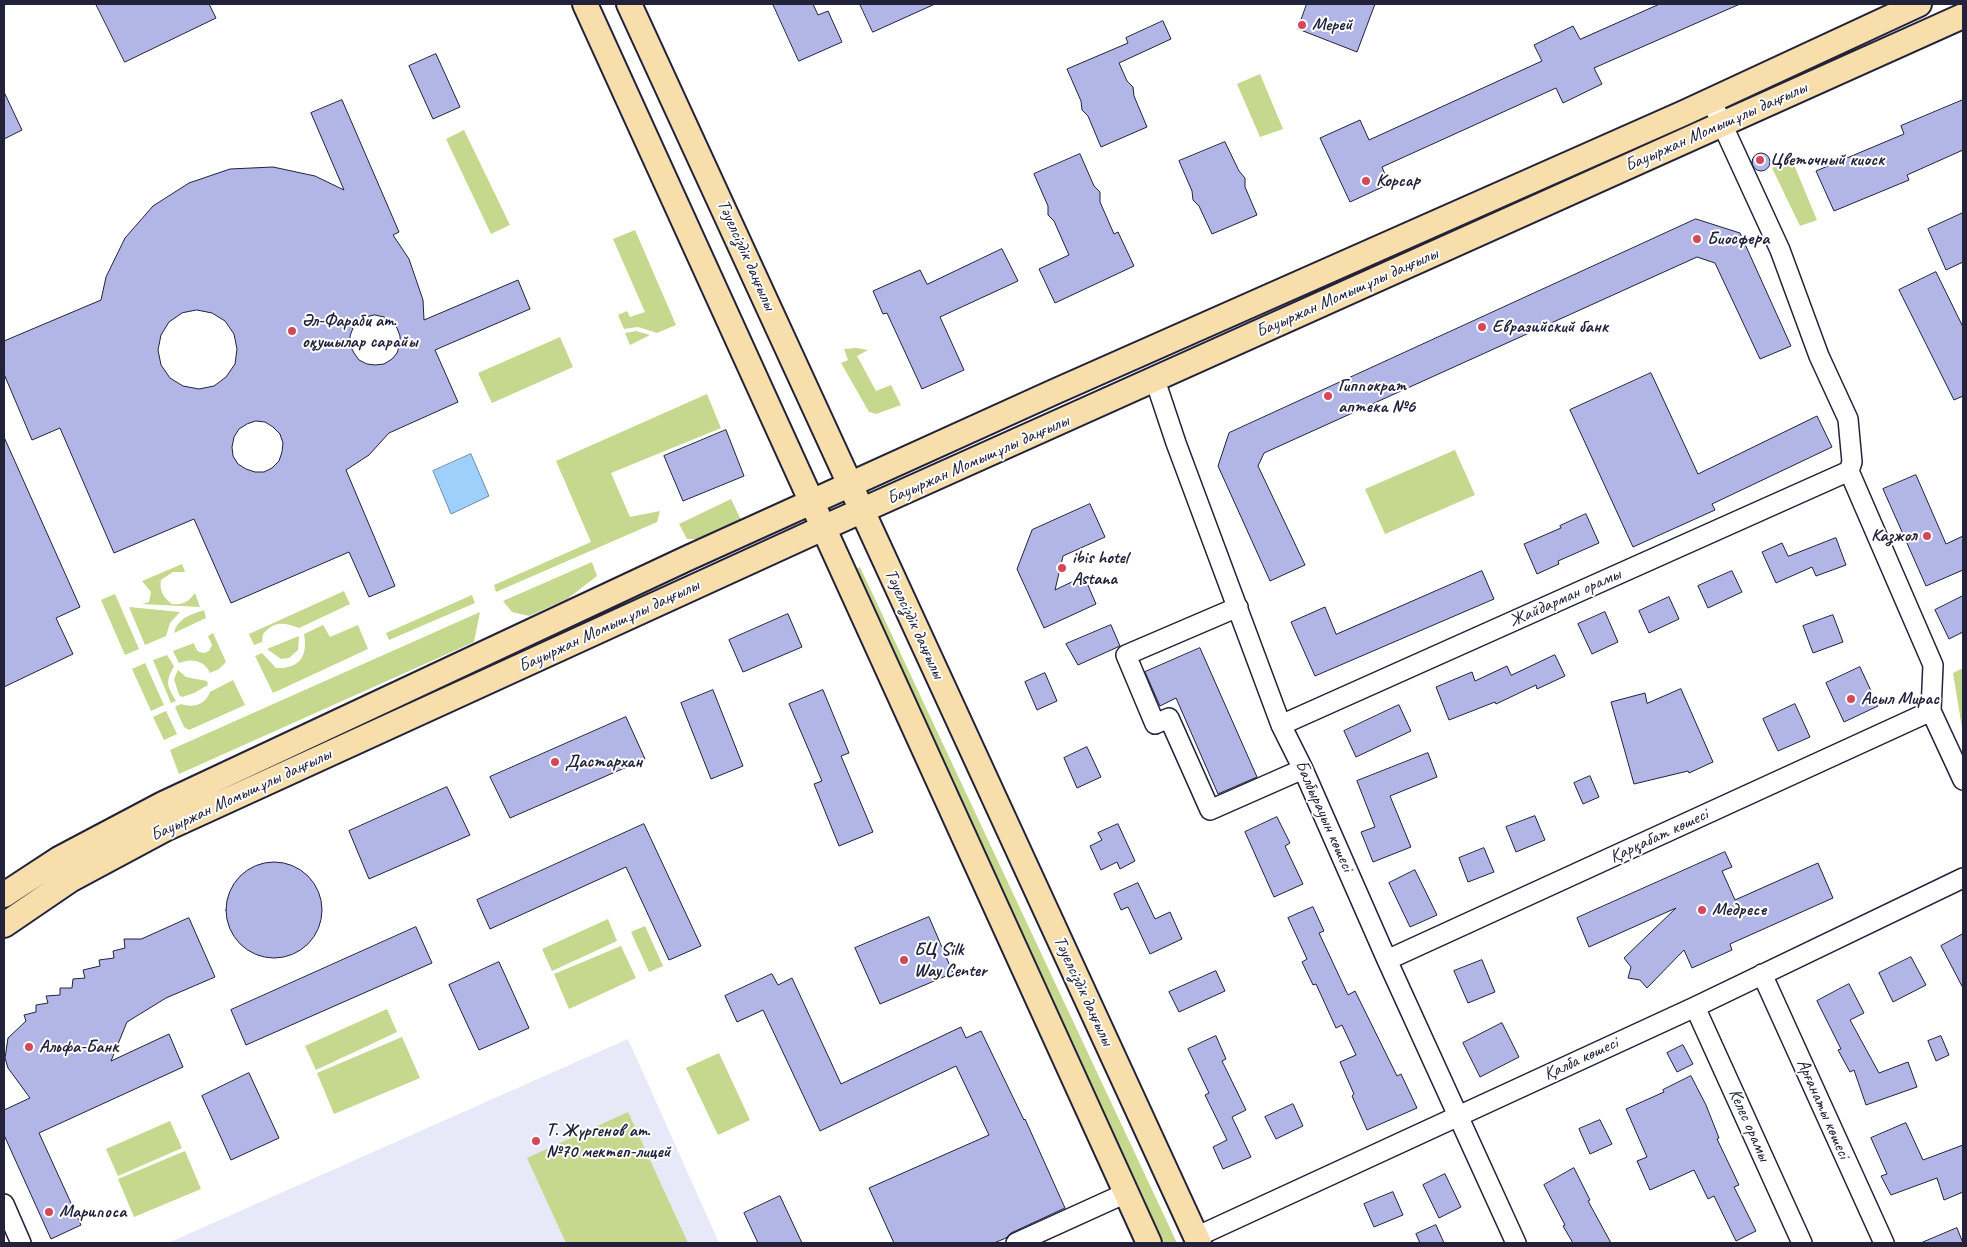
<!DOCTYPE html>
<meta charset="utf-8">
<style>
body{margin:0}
#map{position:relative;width:1967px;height:1247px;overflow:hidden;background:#fff;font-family:Caveat,sans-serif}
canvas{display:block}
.frame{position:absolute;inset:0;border:5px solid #22223b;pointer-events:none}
</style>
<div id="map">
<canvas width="1967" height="1247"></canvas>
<div class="frame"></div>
</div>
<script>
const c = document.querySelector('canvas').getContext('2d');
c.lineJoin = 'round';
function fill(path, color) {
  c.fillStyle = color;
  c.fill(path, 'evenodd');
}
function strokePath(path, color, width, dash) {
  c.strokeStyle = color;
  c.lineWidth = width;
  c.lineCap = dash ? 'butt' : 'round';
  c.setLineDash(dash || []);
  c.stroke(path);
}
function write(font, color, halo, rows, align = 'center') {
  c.font = font + ' Caveat,sans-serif';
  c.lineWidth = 4;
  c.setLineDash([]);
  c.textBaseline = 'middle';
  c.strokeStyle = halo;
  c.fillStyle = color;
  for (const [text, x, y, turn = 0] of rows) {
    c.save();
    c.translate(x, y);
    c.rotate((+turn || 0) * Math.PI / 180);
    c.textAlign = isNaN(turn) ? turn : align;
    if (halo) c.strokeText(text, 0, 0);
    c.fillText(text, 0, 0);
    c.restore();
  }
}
fill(new Path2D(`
 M628,1039L719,1243H168Z`), '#e8e9f8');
fill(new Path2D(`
 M1260,74L1283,129L1260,137L1237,84Z
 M464,130L510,225L491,234L446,139Z
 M1792,160L1817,220L1800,226L1772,168Z
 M635,230L676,325L657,333L638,327L624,329L618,315L627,311L630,317L645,312L613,239Z
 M636,331L650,335L630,345L625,333Z
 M560,337L573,367L492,403L478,373Z
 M856,348L868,350L857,356L876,391L891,385L901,405L876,414L869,412L841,363L848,360L844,349Z
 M707,394L721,428L611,473L630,517L660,511L657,522L496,592L494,585L591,542L556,461Z
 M1455,450L1475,495L1385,534L1365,489Z
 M731,499L742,522L702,539H687L679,524Z
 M592,562L597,576L567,599L529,616L512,612L503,601Z
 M182,564L185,572H173L161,580C159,591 164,598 172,604C184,605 188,602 195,593L200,607L142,604L149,602L151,592L142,581Z
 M860,567L1177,1243H1164L849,573Z
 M344,591L350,604L299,628C283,622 275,621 263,634L262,642L254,645L249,634Z
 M115,594L139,649L125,655L101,600Z
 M472,595L475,603L389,640L386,633Z
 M129,607L180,612L170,623L166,636L145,645Z
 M204,610L206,618L174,633C178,618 190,615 204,610Z
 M480,612L474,642L179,774L170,750Z
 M323,625L330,637L358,625L368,649L273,693L255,656L262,653L276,668C300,669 308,656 304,634Z
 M213,633L226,662L219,669L210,673C204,660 192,658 179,663L173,651L194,643C196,650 197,652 204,653L209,651L212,645L208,636Z
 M299,636L298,650L289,658L281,659L267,649Z
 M167,655L174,666C165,683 167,685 176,701L171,703L153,660Z
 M145,663L164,705L151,711L132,669Z
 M1963,668V734L1953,673Z
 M178,670L186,677L207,681L208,685L194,693L182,697L179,695L174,679Z
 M233,680L245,705L189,730L184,727L175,707L181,704C194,708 205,705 210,692Z
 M166,711L177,734L164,740L153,717Z
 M608,919L617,941L552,971L542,949Z
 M645,926L663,966L649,972L631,932Z
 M621,946L636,978L569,1009L554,974Z
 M387,1009L397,1032L316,1070L305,1046Z
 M402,1037L420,1078L334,1114L317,1073Z
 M719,1053L750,1120L718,1135L686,1068Z
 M628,1112L688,1243H566L527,1158Z
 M170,1121L182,1148L118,1176L106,1149Z
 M185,1151L201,1189L134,1217L118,1179Z`), '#c5d88d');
const water = new Path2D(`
 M471,454L489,496L451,514L433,471Z`);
fill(water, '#9ed0fb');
strokePath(water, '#6c8aae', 1);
const building = new Path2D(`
 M96,4H209L216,18L125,62Z
 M773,4H813L818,15L828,11L842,42L799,61Z
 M860,4H935L873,32Z
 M1307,4H1375L1357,52L1298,29Z
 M1660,4H1740L1594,68L1602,84L1563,103L1556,88L1382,167L1389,184L1350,202L1320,138L1360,120L1369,140L1542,61L1534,45L1573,26L1580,39Z
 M1163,21L1171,39L1119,63L1127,81L1133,87L1134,96L1147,127L1101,147L1088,116L1082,110L1081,101L1067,69L1128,43L1126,38Z
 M436,54L460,107L433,119L409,66Z
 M4,92L22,130L4,139Z
 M342,100L399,232L393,235L409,259L423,300L424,320L518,280L530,309L435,350L458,402L389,433L369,455L346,470L395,586L369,597L349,552L231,603L194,519L114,553L60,428L32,440L4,374V341L101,300L106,277L125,238L153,206L189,183L230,169L273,167L315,176L344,190L311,113ZM197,310L212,313L225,321L234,334L237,349L235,364L226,377L214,386L199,389L183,386L170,378L161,365L158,350L161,335L169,322L182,313ZM375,315L384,317L391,321L397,328L400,336V344L397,353L392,359L384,364L375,365L367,364L359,360L354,353L350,345V336L353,328L359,321L366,317ZM256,421L265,422L273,427L280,434L283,443L282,452L279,461L272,468L264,472H255L246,469L238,464L233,456L232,447L234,437L239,429L247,424Z
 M1963,100V150L1907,175L1909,180L1834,211L1816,171L1904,134L1901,126Z
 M1225,142L1239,171L1245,178V187L1257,215L1212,234L1199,206L1193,200L1192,191L1179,161Z
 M1752 162a9 9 0 1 1 18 0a9 9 0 1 1-18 0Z
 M1080,154L1094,186L1100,192V202L1114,234L1118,232L1134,266L1055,303L1039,269L1069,255L1054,221L1048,215V206L1034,174Z
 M1963,213V262L1946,270L1928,229Z
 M1696,219L1740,233L1791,346L1760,359L1715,263L1697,257L1264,453L1258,466L1305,565L1270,581L1218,466L1229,433Z
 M1002,249L1018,281L940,317L964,370L922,389L887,313L883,314L873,291L920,270L927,284Z
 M1936,272L1963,327V396L1954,400L1899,290Z
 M1651,373L1698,474L1817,416L1832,447L1712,504L1715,510L1633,547L1570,410Z
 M726,430L744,476L683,501L664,456Z
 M4,437L80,607L56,618L73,654L4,687Z
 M1916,475L1946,544L1963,536V570L1926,586L1883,489Z
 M1090,504L1105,537L1063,556L1055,590L1084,576L1096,604L1044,628L1017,569L1032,530Z
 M1586,514L1599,543L1558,561L1559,564L1537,574L1524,544L1561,528L1560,526Z
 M1836,538L1846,565L1816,576L1812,567L1776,583L1762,552L1782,543L1788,556Z
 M1482,571L1494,599L1315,676L1291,622L1325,607L1336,634Z
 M1732,571L1742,592L1708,608L1698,586Z
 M1963,596V632L1949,639L1935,610Z
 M1669,597L1679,619L1649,633L1639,611Z
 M1605,612L1618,642L1592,654L1578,624Z
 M788,614L802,647L743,672L729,640Z
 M1833,615L1843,642L1813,653L1803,626Z
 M1111,625L1120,646L1078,665L1066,644Z
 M1200,648L1257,777L1218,794L1176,698L1160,706L1145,672Z
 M1555,655L1565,676L1537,689L1536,685L1496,704L1495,702L1449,720L1436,687L1472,672L1475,681L1507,666L1511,675Z
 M1860,667L1878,706L1844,722L1826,683Z
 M1045,673L1057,701L1037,710L1025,682Z
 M1681,689L1713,762L1689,773L1688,771L1634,784L1611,702L1645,693L1647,703Z
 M713,690L743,766L711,779L681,703Z
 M823,690L849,753L841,756L873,832L839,846L814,784L822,781L789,704Z
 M1795,704L1810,737L1778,751L1763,719Z
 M1399,705L1411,731L1356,757L1344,731Z
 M626,717L645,759L510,818L490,777Z
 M1087,747L1101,777L1077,788L1064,758Z
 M1428,753L1437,777L1390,796L1411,847L1373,862L1361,832L1375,827L1357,781Z
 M1590,776L1599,797L1583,804L1574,783Z
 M447,787L470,835L369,879L349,831Z
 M1535,816L1545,840L1516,852L1506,827Z
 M1277,817L1290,843L1285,846L1303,884L1274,897L1245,832Z
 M644,824L701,946L669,960L626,867L490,929L477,900Z
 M1118,824L1135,861L1120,869L1117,862L1101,870L1090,846L1102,840L1098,833Z
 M1484,848L1494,872L1468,882L1459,858Z
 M1725,852L1732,867L1722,871L1735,900L1818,863L1833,898L1730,944L1732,950L1692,968L1684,950L1647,988L1640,980L1628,978L1631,967L1624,958L1676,908L1589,947L1577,918Z
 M226 910a48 48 0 1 1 96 0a48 48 0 1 1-96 0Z
 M1415,870L1437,915L1410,927L1389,883Z
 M1138,883L1155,919L1170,912L1182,939L1150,954L1128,907L1121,910L1114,894Z
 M1313,907L1324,931L1319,933L1348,995L1355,991L1397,1076L1401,1074L1417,1108L1367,1130L1352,1096L1354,1094L1340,1062L1356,1055L1342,1025L1336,1028L1316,984L1313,985L1302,962L1307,959L1288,918Z
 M929,917L953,973L880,1004L855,948Z
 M189,918L215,977L166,998L127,1022L111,1061L169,1034L183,1067L39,1133L81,1225L51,1239L4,1135V1110L30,1098L8,1068L5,1058L8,1038L26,1021L24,1015L36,1012V1005L48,1003L46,996L60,995V988H72L73,979L85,978L83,970L100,966L99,960L114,958L113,951L125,948L124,939H141Z
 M416,927L432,963L246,1045L231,1010Z
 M1963,934V988L1941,946Z
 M1911,957L1926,985L1893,1002L1879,973Z
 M1482,960L1495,992L1468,1003L1454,971Z
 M499,962L529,1028L479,1050L449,985Z
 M1216,971L1225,991L1179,1012L1169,992Z
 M772,974L778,985L792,978L841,1084L961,1027L966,1038L981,1031L1024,1120L1025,1119L1065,1208L1011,1233L1006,1238L994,1243H894L869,1188L989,1135L956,1066L820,1131L763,1010L737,1022L725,996Z
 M1849,984L1864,1013L1850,1020L1879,1073L1908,1062L1917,1087L1866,1105L1854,1070L1850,1072L1838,1050L1841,1049L1817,1001Z
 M1502,1023L1519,1057L1480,1077L1463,1043Z
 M1216,1036L1226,1059L1222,1061L1246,1110L1232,1117L1251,1157L1223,1169L1213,1147L1227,1140L1205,1095L1209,1093L1188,1049Z
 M1941,1036L1949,1055L1936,1061L1928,1041Z
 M1683,1045L1693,1064L1677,1072L1667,1053Z
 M249,1073L279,1138L231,1160L202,1096Z
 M1691,1076L1706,1105L1719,1138L1717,1139L1739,1185L1734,1187L1756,1231L1736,1241L1714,1196L1708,1199L1694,1170L1650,1190L1637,1161L1647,1157L1626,1109L1664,1092L1663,1090Z
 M1293,1104L1303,1126L1276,1139L1265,1117Z
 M1600,1120L1612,1144L1590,1154L1579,1129Z
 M1906,1123L1923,1160L1963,1145V1192L1944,1200L1937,1178L1891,1195L1881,1176L1887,1174L1871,1138Z
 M1574,1168L1590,1200L1588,1201L1611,1243H1573L1563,1226L1565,1225L1544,1185Z
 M1445,1174L1461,1207L1439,1218L1423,1185Z
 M1393,1192L1403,1215L1374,1227L1364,1204Z
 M780,1196L802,1243H758L744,1213Z
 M1436,1225L1444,1243H1420L1416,1234Z
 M1957,1228L1963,1243H1921Z`);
fill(building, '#b2b6e7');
strokePath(building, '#22223b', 1);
const minor = new Path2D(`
 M1711,100L1780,250L1819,356L1848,419L1852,462L1849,471
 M1155,380L1176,443L1281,725L1303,769L1387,960L1516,1243
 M1849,471L1933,665L1931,711L1963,780
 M1238,607L1126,655L1155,724L1169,718L1210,810L1303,769
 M1281,725L1849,471
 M1387,960L1931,711
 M1762,974L1884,1243
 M1695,1007L1802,1243
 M4,1204L21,1243
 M1196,1237L1695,1007L1963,878
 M1016,1243L1126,1193`);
const major = new Path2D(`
 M585,4L1149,1243
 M629,4L1199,1243
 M4,895L59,859L163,804L688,558L1054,392L1684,113L1919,4
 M4,925L70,880L167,828L823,528L1963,16`);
strokePath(minor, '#22223b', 22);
strokePath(major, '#22223b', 28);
strokePath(minor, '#fff', 19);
strokePath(major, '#f8deab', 24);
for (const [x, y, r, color] of [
 [1302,25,5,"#d1495b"],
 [1760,160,5,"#d1495b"],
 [1366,181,5,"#d1495b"],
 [1697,239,5,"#d1495b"],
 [1482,327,5,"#d1495b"],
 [292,331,5,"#d1495b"],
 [1328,396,5,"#d1495b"],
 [1927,536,5,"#d1495b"],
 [1062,568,5,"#d1495b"],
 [1851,699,5,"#d1495b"],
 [555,762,5,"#d1495b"],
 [1702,910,5,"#d1495b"],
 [904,960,5,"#d1495b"],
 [29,1047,5,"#d1495b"],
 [536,1141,5,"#d1495b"],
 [49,1212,5,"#d1495b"]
]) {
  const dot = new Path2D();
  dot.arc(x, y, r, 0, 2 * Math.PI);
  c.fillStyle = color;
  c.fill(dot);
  strokePath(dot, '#fff', 2);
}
write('bold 18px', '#22223b', '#fff', [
 ["Мерей",1312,25],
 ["Цветочный киоск",1770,160],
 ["Корсар",1376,181],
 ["Биосфера",1707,239],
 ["Әл-Фараби ат.",302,321],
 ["оқушылар сарайы",302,342],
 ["Евразийский банк",1492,327],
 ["Гиппократ",1338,386],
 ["аптека №6",1338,407],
 ["Казжол",1917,536,"right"],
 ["ibis hotel",1072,558],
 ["Astana",1072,579],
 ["Асыл Мирас",1861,699],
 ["Дастархан",565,762],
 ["Медресе",1712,910],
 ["БЦ Silk",914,950],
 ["Way Center",914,971],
 ["Альфа-Банк",39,1047],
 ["Т. Жүргенов ат.",546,1131],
 ["№70 мектеп-лицей",546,1152],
 ["Марипоса",59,1212]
], 'left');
write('18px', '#22223b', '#fff', [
 ["Бауыржан Момышұлы даңғылы",1716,127,-24],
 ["Тәуелсіздік даңғылы",746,255,66],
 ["Бауыржан Момышұлы даңғылы",1347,293,-24],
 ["Бауыржан Момышұлы даңғылы",978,460,-24],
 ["Жайдарман орамы",1565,598,-24],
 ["Тәуелсіздік даңғылы",914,624,65],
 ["Бауыржан Момышұлы даңғылы",609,626,-25],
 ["Бауыржан Момышұлы даңғылы",241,795,-25],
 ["Балбырауын көшесі",1324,816,66],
 ["Қарқабат көшесі",1659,836,-25],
 ["Тәуелсіздік даңғылы",1083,991,65],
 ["Қалба көшесі",1581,1059,-25],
 ["Арғанаты көшесі",1823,1109,66],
 ["Келес орамы",1749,1125,66]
]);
</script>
